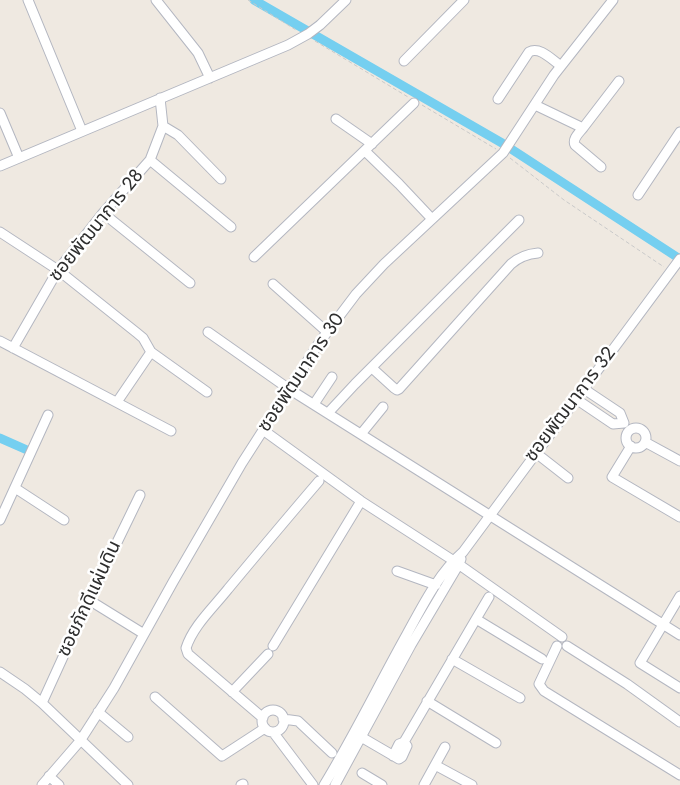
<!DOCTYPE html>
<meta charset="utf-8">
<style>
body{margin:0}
canvas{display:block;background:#efe9e1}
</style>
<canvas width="680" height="785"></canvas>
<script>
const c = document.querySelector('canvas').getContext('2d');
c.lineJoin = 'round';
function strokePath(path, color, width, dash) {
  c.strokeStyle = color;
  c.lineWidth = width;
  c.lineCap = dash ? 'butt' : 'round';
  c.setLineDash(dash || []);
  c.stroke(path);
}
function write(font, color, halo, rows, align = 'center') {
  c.font = font + ' Jost,"Noto Sans Thai",sans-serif';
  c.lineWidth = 5;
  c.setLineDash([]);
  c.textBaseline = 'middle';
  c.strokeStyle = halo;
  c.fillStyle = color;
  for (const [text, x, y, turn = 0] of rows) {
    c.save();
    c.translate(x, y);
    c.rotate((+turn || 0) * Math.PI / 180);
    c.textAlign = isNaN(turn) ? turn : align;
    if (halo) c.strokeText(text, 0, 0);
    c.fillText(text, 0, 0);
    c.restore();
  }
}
strokePath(new Path2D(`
 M254,0L502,143L680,259
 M0,438L27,450`), '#75cff0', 9);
const minor = new Path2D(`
 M28,0L82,131
 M156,0L198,53L210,78
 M404,61L464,0
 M498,99L529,52C540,46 552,60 561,66
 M535,105L583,128C579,133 572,139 575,145L601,167
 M0,113L19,158
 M336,119L372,144
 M163,126L178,135L221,179
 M583,128L619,81
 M365,151L399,184L432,219
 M150,160L231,227
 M0,166L288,45L308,34L320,25L346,0
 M638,195L680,132
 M103,213L190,283
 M0,232L58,270L137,333L143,338L151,352L207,392
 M254,257L414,103
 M273,284L327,332
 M208,332L289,389L594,581L680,635
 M0,341L171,431
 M13,348L58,270L103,213L150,160L163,126L160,98
 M372,368L394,388L397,390L399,389L511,264C519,257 527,254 538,253
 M576,399L613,424L624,423L620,413L584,389
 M117,402L151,352
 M314,404L332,377
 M328,413L355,384L519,220
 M626 438a10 10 0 1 1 20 0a10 10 0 1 1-20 0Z
 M263,430L361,501L454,561L562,637
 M361,434L383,407
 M645,442L680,461
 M631,446L612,477L680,517
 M536,453L568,478
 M15,488L64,520
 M0,520L48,415
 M397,571L436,585
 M680,596L640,663L680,688
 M489,597L476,619L542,659
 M89,600L144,634
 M273,646L361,501
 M557,646L539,684L544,691L680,775
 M567,646L627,684L680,722
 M452,659L520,698
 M0,672L25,689L42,703L128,785
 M232,692L268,654
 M155,697L222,756L265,728
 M427,701L496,743
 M42,703L89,600L140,495
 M262 721a11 11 0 1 1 22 0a11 11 0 1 1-22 0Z
 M98,712L128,737
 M263,718L188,654L186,648C193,626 213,608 228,589C258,553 288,517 319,481
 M283,719L298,721L332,753
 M273,732L313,785
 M356,734L399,759L402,757L407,746L404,742
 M393,756L399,744L404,742L476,619
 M435,765L472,785
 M362,773L382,785
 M49,776L59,785
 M42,785L80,741L114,688L173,582L242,463L319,343L356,294L384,264L503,153L554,75L613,0
 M241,785L243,784
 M324,785C354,736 379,684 407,634C423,605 438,574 463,552L680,259
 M335,785L411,645L459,564L461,559
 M424,785L445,747`);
strokePath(minor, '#b4b7c1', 11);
strokePath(new Path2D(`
 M248,0L296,30
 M315,41L408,97
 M422,105L496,149
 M510,158L564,200L664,267`), '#c9c9c9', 1, [4, 2.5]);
strokePath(minor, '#fff', 9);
write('19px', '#2e2e2e', '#fff', [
 ["ซอยพัฒนาการ 28",97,226,-51],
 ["ซอยพัฒนาการ 30",302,373,-56],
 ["ซอยพัฒนาการ 32",571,405,-53],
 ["ซอยภักดีแผ่นดิน",90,599,-65]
]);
</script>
